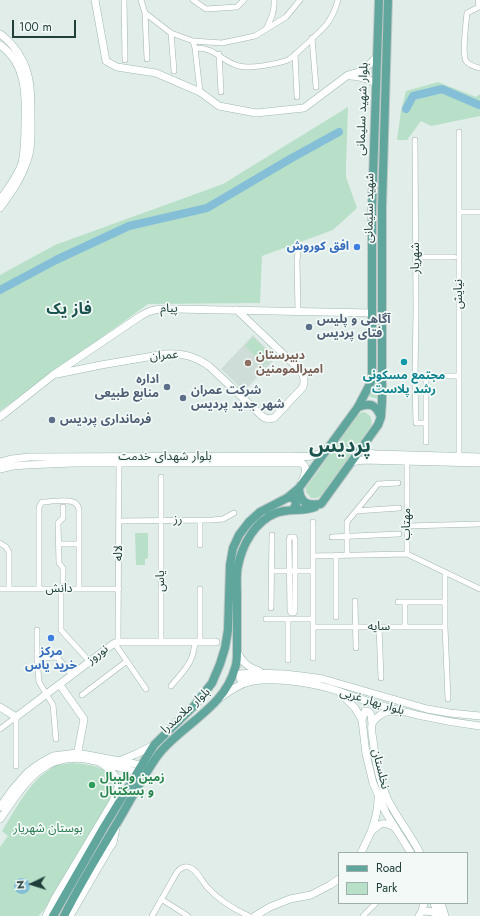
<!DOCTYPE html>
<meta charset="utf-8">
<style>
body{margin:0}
#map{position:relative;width:480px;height:916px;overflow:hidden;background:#e1ede9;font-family:Jost,sans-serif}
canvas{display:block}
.legend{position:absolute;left:338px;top:852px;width:130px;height:52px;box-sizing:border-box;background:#f2f9f6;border:1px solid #9eafab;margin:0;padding:5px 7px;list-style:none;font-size:12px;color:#203f3b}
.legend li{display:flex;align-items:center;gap:8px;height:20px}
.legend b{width:20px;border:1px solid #9eafab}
.north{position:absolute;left:12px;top:864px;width:40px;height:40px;-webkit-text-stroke:3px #f2f9f6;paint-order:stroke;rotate:266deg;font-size:11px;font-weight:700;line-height:16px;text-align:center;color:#203f3b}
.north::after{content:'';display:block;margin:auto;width:14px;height:18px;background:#203f3b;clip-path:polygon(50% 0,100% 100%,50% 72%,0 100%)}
.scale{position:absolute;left:12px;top:20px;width:64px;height:18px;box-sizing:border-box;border:2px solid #203f3b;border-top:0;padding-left:5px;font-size:12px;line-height:14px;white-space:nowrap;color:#203f3b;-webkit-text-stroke:3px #f2f9f6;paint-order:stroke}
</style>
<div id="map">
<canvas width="480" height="916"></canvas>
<ul class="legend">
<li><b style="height:5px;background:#61a69d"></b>Road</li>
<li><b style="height:11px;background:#b8e0c8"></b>Park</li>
</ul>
<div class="north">N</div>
<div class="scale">100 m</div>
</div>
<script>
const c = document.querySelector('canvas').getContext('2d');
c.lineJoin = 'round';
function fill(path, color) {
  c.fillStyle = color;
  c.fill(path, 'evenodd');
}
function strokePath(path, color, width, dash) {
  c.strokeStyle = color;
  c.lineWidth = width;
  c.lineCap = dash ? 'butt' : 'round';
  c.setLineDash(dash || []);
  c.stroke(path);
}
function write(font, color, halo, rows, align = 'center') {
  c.font = font + ' Jost,"Noto Sans Arabic",sans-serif';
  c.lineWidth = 3.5;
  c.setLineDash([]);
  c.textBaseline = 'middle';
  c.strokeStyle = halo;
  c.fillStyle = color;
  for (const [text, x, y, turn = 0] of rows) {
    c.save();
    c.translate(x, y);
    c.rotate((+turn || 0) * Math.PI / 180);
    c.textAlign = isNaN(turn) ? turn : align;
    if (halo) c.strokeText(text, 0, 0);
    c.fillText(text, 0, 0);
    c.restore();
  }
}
fill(new Path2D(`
 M253,335L276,358L244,391L221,369Z`), '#cfddd8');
fill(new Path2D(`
 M438,82L476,97L480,94V116L431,126L421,121L407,140H397L401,111L406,91Z
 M348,107L346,165V177L357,208L333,230L262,256L260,303L148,304L0,411V275L55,245L223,184Z
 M375,215H376L379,228V399L367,396L375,380Z
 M253,337L273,357L264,365L245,346Z
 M363,412C370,413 373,419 371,426L321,496L317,498H311L306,492V487C314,477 321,467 328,456C337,443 349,418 363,412Z
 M135,533H148V558L145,559V565H136Z
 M73,763C87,764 110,766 114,783C114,786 114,789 114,793L44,910L38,916H0V847L8,836L2,831C16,809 30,779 55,766C60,764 67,764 73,763Z`), '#b8e0c8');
fill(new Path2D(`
 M14 886a8 8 0 1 1 16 0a8 8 0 1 1-16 0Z`), '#84bfd7');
strokePath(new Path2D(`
 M406,109L413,96L442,89L479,105H480
 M0,290L56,260L129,226L207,208L290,159L339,132`), '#84bfd7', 8);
const street = new Path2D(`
 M124,0L125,60
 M141,0L145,13L171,33L193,41L195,48C215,47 222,62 239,66C251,69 277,64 288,60C292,58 322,30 326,25C331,19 336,7 338,0
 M193,0L206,9L237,7L244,0
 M478,0L479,7L467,13C466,22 462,55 466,61C469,65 475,67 480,68
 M145,13L147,59
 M266,29C271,19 275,11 274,0
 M171,33L174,71
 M312,38L316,87
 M193,41L222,43L255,36L286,17L300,0
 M195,48L200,92
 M219,54L221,92
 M295,54L297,97
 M459,132V456
 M415,140L416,311L415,376H459
 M459,212H480
 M416,257H454
 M298,311L297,261L298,251L301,247
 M415,381L416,423H426
 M426,442V376
 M407,462V554L480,589
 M161,477V642
 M63,507V518L58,523L59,563L63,568V581
 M356,511L399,508
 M200,520V545
 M119,521L212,520L223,519L234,513
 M313,522V658
 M407,526L479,524
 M290,537H294L295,539V611L294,613H291L290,611L289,540Z
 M332,537L399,534
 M0,543L6,547L9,552V589
 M59,544H79
 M336,555V617
 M347,555V522L378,484L398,483
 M313,556L407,554
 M272,571H313
 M445,572V627L448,699
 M0,589H119
 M39,589V508L40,505L42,502H45C52,501 67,500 73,502C77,503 78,506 79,509V589
 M61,589V630L90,662
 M200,589V642
 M355,601L356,648
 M398,602H445
 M271,608L272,535
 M266,619H313
 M313,627H445
 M379,627L381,678
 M405,627V602
 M37,630V658L57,657L72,675
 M118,642L119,464
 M115,644L146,689
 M37,658L39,682L53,705L56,739
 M288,660V619
 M171,686C184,670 193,664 195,642
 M82,695L127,661
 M16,717V766
 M0,729L16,717
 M161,899L188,916
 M152,916L177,872C180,868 186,865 191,868C198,872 202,881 207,887C219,900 233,909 249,916
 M363,916L376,903`);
const secondary = new Path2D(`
 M95,0L106,61L117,67L156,73L200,92L219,106L256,113L304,108L348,75L362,71L377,57
 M0,34C5,37 9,42 13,46C32,68 31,92 31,119C31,132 32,148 27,161C21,179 11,193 0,208
 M0,45C26,63 26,94 25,123C25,136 25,150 22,163C18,176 8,188 0,200
 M350,76C360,76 367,79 376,83
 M57,374L101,365L165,354C183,353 194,356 209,366L263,417L268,419L274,418L303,387C305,380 304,376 300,370L237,310
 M0,417L53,375L139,317C153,308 160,309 175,309L372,313
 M362,448L368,453L375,454L480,457
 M0,462L12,459L29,457L293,456C306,457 314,458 325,450
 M351,462L363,460L480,463
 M0,469L13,466L26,465L73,463H302C308,468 305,475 302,481
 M237,652C243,663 248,667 259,671
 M260,680H244L240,679V674L253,673L284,674L302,676L323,679L427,709L450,713L480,716
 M60,685L84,719L77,756
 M340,693L355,708L362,720L366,754L373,783L386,813L411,853
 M221,697C231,690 241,683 253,681C278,677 314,683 338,691C347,694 355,698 364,700C402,713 440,721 480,726
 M0,707L16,717L113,644L118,642H216
 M395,712C395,712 389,711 389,711C383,712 374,719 372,724C371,729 372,735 373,740C375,760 379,781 388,800C397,818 411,835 420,853
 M362,720L365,711H367L369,712L371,715L372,724
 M119,761L136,754L154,745
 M378,799C378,811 375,821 371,832C380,823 383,821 394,827
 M0,807L12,790L27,773L36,766L44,761L53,756L77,753L141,765
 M0,819C23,787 40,753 86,759C103,762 120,768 137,772
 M361,853L371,832
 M434,903L438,916
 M441,903L445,916
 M422,911C428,911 433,911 438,915
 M46,916L55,898L112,803C114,798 117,793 118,787C119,775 108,768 99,762
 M70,916L109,849L113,843L116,828
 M255,916L270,907L290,899L311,895L330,885L339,879
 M419,916L422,911L424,903`);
const primary = new Path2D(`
 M358,407C371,402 376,405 381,417L378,425L321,504C307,506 300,503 299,488L358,407L372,380V208L379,0
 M381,416L382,402V208L388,0
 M287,498L291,497L295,500L296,504L293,510
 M53,916L61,902L104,827L154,745L194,706L212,683L220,664L225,648L228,630L230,565L233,548L239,535L249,522L260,512L287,498L299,488
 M64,916C81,882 101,850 120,818C132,797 144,775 158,755C164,747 172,740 179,734C202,714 227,698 235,668C237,663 237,657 237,652C237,633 237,613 237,594C237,585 236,575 238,566C242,545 255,521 276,513C289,508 303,512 315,507`);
strokePath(street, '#a3b5b1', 6);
strokePath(secondary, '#9eb9b3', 8);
strokePath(primary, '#c1c9c8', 10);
strokePath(street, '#fff', 5);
strokePath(secondary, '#fff', 7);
strokePath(primary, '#61a69d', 8);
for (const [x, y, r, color] of [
 [357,247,4,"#3f7fe0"],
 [309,327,4,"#5c6f8a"],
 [404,362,4,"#0f9aa8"],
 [248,363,4,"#8d6e63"],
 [167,387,4,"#5c6f8a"],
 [183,398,4,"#5c6f8a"],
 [52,420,4,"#5c6f8a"],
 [51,638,4,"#3f7fe0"],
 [92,785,4,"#2e9e5b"]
]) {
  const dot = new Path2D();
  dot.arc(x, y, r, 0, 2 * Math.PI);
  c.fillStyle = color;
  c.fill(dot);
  strokePath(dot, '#f2f9f6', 1.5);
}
write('12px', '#203f3b', '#f2f9f6', [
 ["بلوار شهید سلیمانی",363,109,-88],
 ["شهید سلیمانی",370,208,-89],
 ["شهریار",416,258,-90],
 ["نیایش",459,294,-90],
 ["پیام",169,309,-1],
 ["عمران",164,356,-4],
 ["بلوار شهدای خدمت",165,457],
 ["رز",178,520],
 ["مهتاب",407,524,-90],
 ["لاله",119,553,-90],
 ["یاس",161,581,-90],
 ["دانش",59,589],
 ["سایه",379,627],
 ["نوروز",98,655,-37],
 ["بلوار بهار غربی",372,702,17],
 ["بلوار ملاصدرا",186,711,-42],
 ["نخلستان",380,769,76]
]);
write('bold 12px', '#366cbe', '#f2f9f6', [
 ["افق کوروش",349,247],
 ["مرکز",51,652,"center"],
 ["خرید یاس",51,666,"center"]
], 'right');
write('bold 12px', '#4e5e75', '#f2f9f6', [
 ["آگاهی و پلیس",317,320],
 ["فتای پردیس",317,334],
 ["اداره",159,380,"right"],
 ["منابع طبیعی",159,394,"right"],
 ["شرکت عمران",191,391],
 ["شهر جدید پردیس",191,405],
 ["فرمانداری پردیس",60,420]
], 'left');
write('bold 12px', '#785e54', '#f2f9f6', [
 ["دبیرستان",256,356],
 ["امیرالمومنین",256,370]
], 'left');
write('bold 12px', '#0d838f', '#f2f9f6', [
 ["مجتمع مسکونی",404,376],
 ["رشد پلاست",404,390]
]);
write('bold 12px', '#27864d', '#f2f9f6', [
 ["زمین والیبال",100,778],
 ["و بسکتبال",100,792]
], 'left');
write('12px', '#267951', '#f2f9f6', [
 ["بوستان شهریار",48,829]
]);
write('bold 16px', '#1a534c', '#f2f9f6', [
 ["فاز یک",69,310]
]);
write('bold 20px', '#1a534c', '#f2f9f6', [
 ["پردیس",340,447]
]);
</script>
